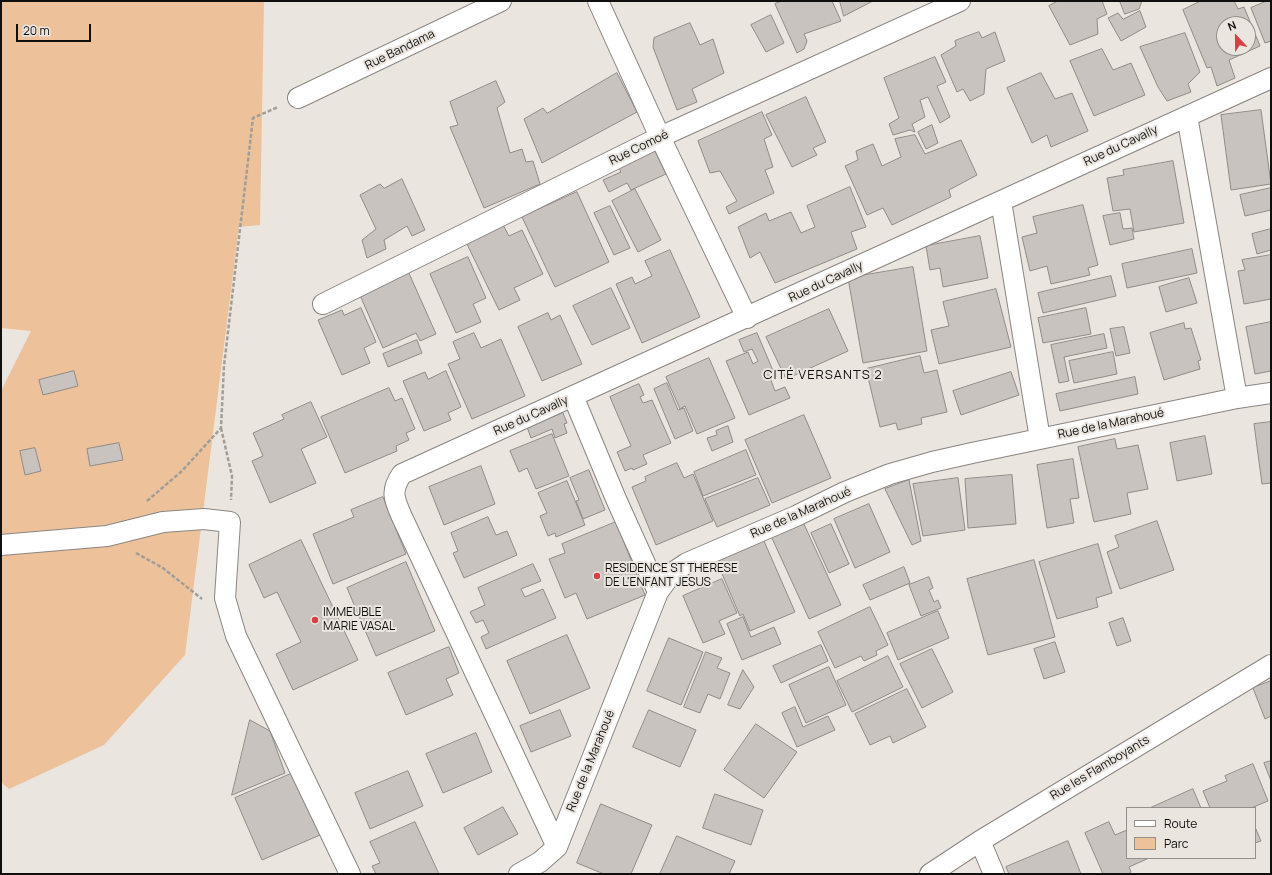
<!DOCTYPE html>
<meta charset="utf-8">
<style>
body{margin:0}
#map{position:relative;width:1272px;height:875px;overflow:hidden;background:#ebe5e0;font-family:Manrope,sans-serif}
canvas{display:block}
.frame{position:absolute;inset:0;border:2px solid #110f0e;pointer-events:none}
.legend{position:absolute;left:1126px;top:807px;width:130px;height:52px;box-sizing:border-box;background:#ebe5e0;border:1px solid #948f8c;margin:0;padding:5px 7px;list-style:none;font-size:12px;color:#110f0e}
.legend li{display:flex;align-items:center;gap:8px;height:20px}
.legend b{width:20px;border:1px solid #948f8c}
.north{position:absolute;left:1216px;top:16px;width:40px;height:40px;box-sizing:border-box;background:#ebe5e0;border:1px solid #948f8c;border-radius:50%;rotate:338deg;font-size:11px;font-weight:700;line-height:16px;text-align:center;color:#110f0e}
.north::after{content:'';display:block;margin:auto;width:14px;height:18px;background:#d24246;clip-path:polygon(50% 0,100% 100%,50% 72%,0 100%)}
.scale{position:absolute;left:16px;top:24px;width:75px;height:18px;box-sizing:border-box;border:2px solid #110f0e;border-top:0;padding-left:5px;font-size:12px;line-height:14px;white-space:nowrap;color:#110f0e;-webkit-text-stroke:3px #ebe5e0;paint-order:stroke}
</style>
<div id="map">
<canvas width="1272" height="875"></canvas>
<div class="frame"></div>
<ul class="legend">
<li><b style="height:5px;background:#fff"></b>Route</li>
<li><b style="height:11px;background:#edc29a"></b>Parc</li>
</ul>
<div class="north">N</div>
<div class="scale">20 m</div>
</div>
<script>
const c = document.querySelector('canvas').getContext('2d');
c.lineJoin = 'round';
function fill(path, color) {
  c.fillStyle = color;
  c.fill(path, 'evenodd');
}
function strokePath(path, color, width, dash) {
  c.strokeStyle = color;
  c.lineWidth = width;
  c.lineCap = dash ? 'butt' : 'round';
  c.setLineDash(dash || []);
  c.stroke(path);
}
function write(font, color, halo, rows, align = 'center') {
  c.font = font + ' Manrope,sans-serif';
  c.lineWidth = 4;
  c.setLineDash([]);
  c.textBaseline = 'middle';
  c.strokeStyle = halo;
  c.fillStyle = color;
  for (const [text, x, y, turn = 0] of rows) {
    c.save();
    c.translate(x, y);
    c.rotate((+turn || 0) * Math.PI / 180);
    c.textAlign = isNaN(turn) ? turn : align;
    if (halo) c.strokeText(text, 0, 0);
    c.fillText(text, 0, 0);
    c.restore();
  }
}
fill(new Path2D(`
 M1,1H264L260,225L239,227L185,655L104,745L9,789L1,782V391L31,331L1,328Z`), '#edc29a');
const building = new Path2D(`
 M782,1H832L841,21L804,34L807,41L804,49L797,53L775,4Z
 M840,1H873L844,16Z
 M1058,1H1102L1107,14L1097,19L1098,34L1070,45L1049,6Z
 M1120,1H1142L1139,9L1125,14Z
 M1201,1H1234L1238,9L1244,7L1260,46L1229,60L1235,78L1217,86L1211,67L1207,68L1183,10ZM1224,24H1248V48H1224Z
 M1267,1H1271V41L1265,43L1251,8Z
 M1140,11L1146,27L1121,41L1108,18L1118,13L1123,19Z
 M771,15L784,43L766,52L751,25Z
 M690,23L700,45L713,39L724,73L692,89L697,102L677,110L653,47L654,38Z
 M979,32L982,38L995,32L1005,61L986,69L984,94L970,101L963,89L957,92L941,55L956,46L955,41Z
 M1185,33L1200,72L1188,84L1191,92L1167,101L1158,87L1140,47Z
 M1102,49L1113,70L1131,63L1145,95L1094,116L1070,61Z
 M935,57L946,82L937,86L950,117L940,123L928,97L920,100L925,117L912,124L915,132L910,130L893,135L889,124L899,118L884,78Z
 M617,73L637,112L542,163L524,119L543,108L547,113Z
 M1041,73L1055,99L1072,93L1088,131L1051,147L1047,135L1032,143L1007,88Z
 M496,81L505,102L497,108L510,153L522,149L526,162L533,161L540,184L484,208L450,127L458,125L450,102Z
 M806,97L826,142L813,148L817,155L792,167L766,115Z
 M1261,110L1271,184L1231,190L1221,115Z
 M762,112L772,135L764,139L773,167L765,170L774,193L729,214L726,207L737,201L720,171L710,173L698,141Z
 M932,125L938,143L926,149L918,132Z
 M915,135L925,154L961,140L977,175L949,190L951,197L892,225L883,208L867,215L845,166L858,160L856,151L873,144L882,166L901,157L895,139Z
 M655,151L666,174L631,190L627,183L609,192L603,180L621,172L619,168Z
 M1173,161L1184,223L1134,232L1130,209L1113,211L1107,178L1124,175L1123,170Z
 M402,179L425,230L412,236L407,226L384,240L386,249L367,258L362,240L376,229L360,195L380,184L384,188Z
 M850,187L866,227L851,232L857,249L775,283L760,252L750,258L738,227L766,213L769,221L791,212L801,233L815,227L807,206Z
 M1271,188V210L1245,216L1240,195Z
 M635,189L661,240L638,252L612,201Z
 M577,192L609,262L555,287L522,217Z
 M1083,205L1098,265L1088,268L1090,275L1051,284L1047,266L1030,271L1022,237L1037,233L1033,217Z
 M610,206L630,248L614,255L594,213Z
 M1120,213L1123,229L1132,228L1134,239L1110,245L1103,216Z
 M502,223L509,236L522,230L543,274L514,288L520,300L499,310L465,240Z
 M1271,229V250L1257,254L1252,234Z
 M980,236L988,278L943,287L940,268L930,270L926,246Z
 M1192,249L1197,273L1127,288L1122,264Z
 M670,250L700,317L642,343L616,284L632,277L635,284L652,276L645,261Z
 M1271,255V299L1244,304L1238,271L1245,270L1242,260Z
 M468,257L486,298L473,304L481,322L456,333L430,274Z
 M913,267L927,351L863,363L848,278Z
 M408,271L436,334L420,341L416,333L383,348L359,293Z
 M1111,276L1116,296L1043,313L1038,293Z
 M1189,278L1197,303L1166,312L1159,287Z
 M611,288L630,328L592,345L573,306Z
 M996,289L1011,347L939,364L931,330L949,326L943,302Z
 M361,308L376,342L364,348L370,363L342,375L318,320L342,310L344,315Z
 M1086,308L1091,334L1043,343L1038,318Z
 M829,309L848,351L786,379L766,337Z
 M548,313L551,320L560,315L582,364L542,381L518,327Z
 M1271,322V371L1255,374L1246,327Z
 M1184,323L1185,329L1191,328L1201,360L1198,361L1200,369L1164,380L1150,333Z
 M1124,327L1130,353L1116,356L1110,329Z
 M474,333L481,348L501,339L525,396L472,419L448,364L460,359L453,342Z
 M757,333L774,373L769,375L775,391L785,387L790,398L749,415L726,361L748,352L753,364L758,361L752,349L744,352L739,340Z
 M1104,334L1107,348L1064,357L1069,381L1059,383L1051,345Z
 M417,340L422,353L388,367L383,354Z
 M1113,352L1117,374L1074,383L1069,361Z
 M920,356L924,373L937,370L947,412L921,418L922,424L898,430L896,423L880,427L866,369Z
 M709,358L735,418L697,434L685,406L680,409L666,377Z
 M74,371L78,386L43,395L39,380Z
 M446,371L461,407L448,413L451,420L424,431L403,381L425,372L428,379Z
 M1011,372L1019,395L961,415L953,391Z
 M1135,377L1138,394L1060,411L1056,394Z
 M667,383L678,410L684,408L693,431L675,439L654,389Z
 M639,384L644,395L640,397L643,403L652,400L671,443L643,455L647,464L633,470L632,468L625,471L617,452L631,446L610,397Z
 M389,388L395,401L402,398L415,429L406,433L409,440L396,446L397,451L345,473L321,417Z
 M311,402L327,437L301,449L316,483L270,503L252,461L263,456L253,433L284,419L282,415Z
 M563,413L567,423L564,424L567,433L555,438L552,429L531,438L527,427Z
 M804,415L831,478L772,503L745,440Z
 M1271,422V483L1262,484L1254,424Z
 M728,426L733,442L712,451L707,438L717,435L716,431Z
 M552,434L569,476L536,489L527,468L519,472L510,451Z
 M1205,436L1212,474L1177,481L1170,443Z
 M1115,439L1117,449L1138,445L1148,489L1127,493L1131,514L1094,522L1078,447Z
 M119,443L123,460L90,466L87,449Z
 M35,448L41,471L25,475L20,451Z
 M746,450L756,475L703,496L694,472Z
 M1073,459L1079,498L1070,499L1074,523L1047,528L1037,465Z
 M677,463L684,478L693,474L713,521L656,545L632,487L646,481L645,477Z
 M481,466L495,504L444,525L429,487Z
 M589,470L605,510L583,519L576,501L579,500L570,478Z
 M1012,475L1016,524L968,528L965,479Z
 M758,478L770,505L717,527L705,499Z
 M958,478L965,530L923,536L913,484Z
 M909,480L921,541L912,545L885,489Z
 M567,481L585,525L556,537L555,533L548,536L540,516L547,513L538,493Z
 M383,497L406,554L333,584L313,534L354,517L351,510Z
 M869,504L890,552L855,568L834,519Z
 M488,517L496,535L507,531L517,555L464,578L453,553L458,551L451,533Z
 M1157,521L1174,570L1120,589L1107,552L1119,547L1115,536Z
 M616,522L645,595L587,619L576,593L565,598L549,559L565,553L562,544Z
 M803,522L841,605L809,619L771,536Z
 M831,524L849,564L829,573L811,533Z
 M301,540L358,660L293,690L276,654L301,642L277,592L264,598L249,565Z
 M764,541L795,612L750,631L743,614L740,616L717,562Z
 M1098,544L1112,593L1096,598L1098,607L1057,619L1039,562Z
 M1034,560L1055,637L988,655L967,579Z
 M406,562L435,631L376,656L347,588Z
 M533,564L541,581L521,589L525,597L543,589L556,618L486,649L481,637L489,633L483,620L476,623L470,612L485,605L478,588Z
 M904,567L910,583L870,600L863,585Z
 M929,577L933,588L929,590L934,602L938,600L941,608L921,616L909,585Z
 M722,579L737,613L719,621L725,634L703,643L683,596Z
 M870,607L888,645L876,651L877,655L864,661L861,656L835,668L818,632Z
 M938,611L949,638L898,660L887,633Z
 M743,617L751,637L774,627L781,644L742,660L727,624Z
 M1123,618L1131,641L1117,646L1109,623Z
 M567,635L590,688L530,714L507,661Z
 M669,638L703,652L681,705L647,691Z
 M1055,642L1065,672L1044,679L1034,649Z
 M821,645L828,661L781,683L773,666Z
 M449,647L459,673L446,679L453,695L406,715L388,673Z
 M932,649L953,692L922,708L900,664Z
 M706,652L722,658L717,668L730,673L720,699L708,694L700,713L684,707Z
 M888,656L903,687L852,712L837,681Z
 M829,667L846,705L806,723L789,685Z
 M743,670L754,687L740,709L728,705Z
 M1271,681V716L1265,719L1253,688Z
 M907,689L926,727L893,743L890,736L870,745L855,714Z
 M795,707L803,727L828,716L835,730L797,747L782,713Z
 M560,710L571,736L531,752L520,726Z
 M649,710L696,730L680,767L633,747Z
 M250,720L270,731L285,773L232,795Z
 M756,724L797,752L764,798L724,770Z
 M476,733L492,772L443,793L426,754Z
 M1271,761V781L1264,763Z
 M1253,764L1268,801L1251,808H1210L1203,791L1227,781L1225,776Z
 M408,771L423,806L370,829L355,793Z
 M293,773L320,835L262,860L235,798Z
 M1193,789L1201,808H1150Z
 M715,794L763,810L751,845L703,828Z
 M601,804L652,825L631,874H604L577,863Z
 M503,807L518,834L478,855L464,828Z
 M415,822L439,874H376L372,866L380,863L370,842Z
 M1109,822L1115,835L1127,830V858H1149L1129,867L1131,872L1128,874H1103L1085,833Z
 M1255,827L1261,841L1255,843Z
 M677,836L735,861L729,874H660Z
 M1068,841L1081,874H1009L1006,867Z`);
fill(building, '#c8c3be');
strokePath(building, '#908b86', 1);
const minor = new Path2D(`
 M598,1L660,137L747,318
 M298,98L501,1
 M1187,116L1237,398
 M1001,201L1040,439
 M323,304L660,137L960,1
 M573,396L616,499L658,592
 M1,545L107,536L163,522L204,519L230,522L225,598L236,636L350,874
 M980,841L994,874
 M557,847L402,517C394,499 390,491 402,474L1271,78
 M519,874L540,862L557,847L658,592L672,573L687,563L796,516L845,492L890,474L932,462L972,453L1237,398L1271,393
 M930,874L980,841L1271,665`);
strokePath(minor, '#8b8581', 22);
strokePath(new Path2D(`
 M221,428L232,476L231,500
 M147,501L182,471L221,428L224,366L253,118L278,107
 M136,553L163,568L202,599`), '#a19d99', 2.5, [4, 2]);
strokePath(minor, '#fff', 20);
for (const [x, y, r, color] of [
 [597,576,4,"#d24246"],
 [315,620,4,"#d24246"]
]) {
  const dot = new Path2D();
  dot.arc(x, y, r, 0, 2 * Math.PI);
  c.fillStyle = color;
  c.fill(dot);
  strokePath(dot, '#ebe5e0', 1.5);
}
write('12px', '#110f0e', '#ebe5e0', [
 ["Rue Bandama",400,50,-26],
 ["Rue du Cavally",1121,146,-25],
 ["Rue Comoé",639,148,-26],
 ["Rue du Cavally",826,282,-25],
 ["Rue du Cavally",531,416,-24],
 ["Rue de la Marahoué",1111,424,-12],
 ["Rue de la Marahoué",801,513,-24],
 ["Rue de la Marahoué",591,761,-68],
 ["Rue les Flamboyants",1100,768,-31]
]);
write('12px', '#110f0e', '#ebe5e0', [
 ["RESIDENCE ST THERESE",605,569],
 ["DE L'ENFANT JESUS",605,583],
 ["IMMEUBLE",323,613],
 ["MARIE VASAL",323,627]
], 'left');
c.letterSpacing = '1px';
write('13px', '#110f0e', '#ebe5e0', [
 ["CITÉ VERSANTS 2",823,375]
]);
c.letterSpacing = '0px';
</script>
